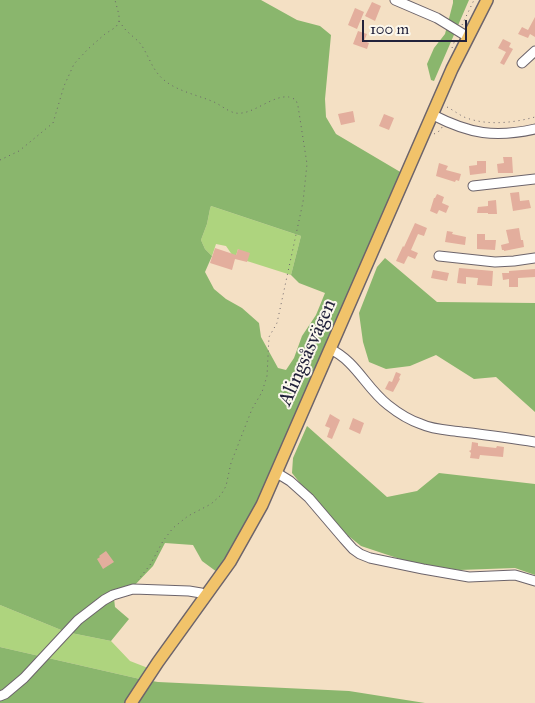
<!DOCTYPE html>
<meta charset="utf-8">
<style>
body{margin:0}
#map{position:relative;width:535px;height:703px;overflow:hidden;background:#f4e0c4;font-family:"IM FELL Great Primer",serif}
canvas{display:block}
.scale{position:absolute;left:362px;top:20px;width:105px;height:22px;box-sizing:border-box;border:2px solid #22223b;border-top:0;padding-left:6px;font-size:15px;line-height:18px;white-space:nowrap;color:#22223b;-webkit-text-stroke:4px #fbf7ec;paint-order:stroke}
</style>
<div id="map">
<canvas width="535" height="703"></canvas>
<div class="scale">100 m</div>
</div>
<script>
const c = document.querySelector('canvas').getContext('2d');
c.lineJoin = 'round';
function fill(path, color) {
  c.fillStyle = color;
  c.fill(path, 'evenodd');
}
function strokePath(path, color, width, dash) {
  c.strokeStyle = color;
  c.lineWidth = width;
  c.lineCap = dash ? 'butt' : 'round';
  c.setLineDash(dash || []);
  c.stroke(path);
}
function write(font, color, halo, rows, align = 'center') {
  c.font = font + ' "IM FELL Great Primer",serif';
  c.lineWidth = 4;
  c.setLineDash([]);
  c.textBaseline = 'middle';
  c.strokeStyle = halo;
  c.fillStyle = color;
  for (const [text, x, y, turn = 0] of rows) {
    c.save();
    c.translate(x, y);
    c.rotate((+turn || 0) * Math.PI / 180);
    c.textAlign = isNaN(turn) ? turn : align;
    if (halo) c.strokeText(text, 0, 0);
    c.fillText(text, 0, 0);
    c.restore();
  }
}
fill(new Path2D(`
 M211,206L301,236L291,275L247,261L238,249L235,259L226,246L216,244L212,256L205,249L201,240L207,224L210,209Z
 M0,605L66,632L111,641L130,661L148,668L140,679L0,647Z`), '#aed47e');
fill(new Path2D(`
 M0,0H261L297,20L320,26L331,35L325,99L326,117L336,134L402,173L258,500L229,553L217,572L202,561L193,545L165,543L153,566L132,588L113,590L115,607L129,619L111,641L66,632L0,605ZM211,206L301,236L291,275L299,283L325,293L316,315L302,336L294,358L286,370L278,368L261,337L259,323L242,308L226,299L214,289L205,272L212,256L205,249L201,240L207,224L210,209Z
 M453,0H469L434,81L431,80L427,64L434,48L445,34L453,3Z
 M385,258L437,302L535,303V412L496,377L474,379L436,355L410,366L386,369L369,362L363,342L359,313L377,267Z
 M307,426L387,497L417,491L439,473L535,484V575L515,568L459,570L409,562L361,546L341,530L312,498L292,473L293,458Z
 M0,647L140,679L158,682L349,691L425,703H0Z`), '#8ab66d');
fill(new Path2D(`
 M372,2L381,6L375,21L365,16Z
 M355,8L364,12L357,29L348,25Z
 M535,17V37L530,34L528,38L518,34L522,27L528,30Z
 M358,31L367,34L364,41L369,43L367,49L353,44Z
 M503,39L511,43L509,47L513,49L504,65L500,63L506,52L498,48Z
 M353,111L355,122L341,125L338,114Z
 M384,114L394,118L389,130L379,126Z
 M503,157H512L513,173H498L497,164L504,163Z
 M477,161H486V173L470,175L469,166L477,165Z
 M439,163L448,166L446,170L461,174L459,181L456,180L455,182L436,176Z
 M519,192L520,201L529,200L531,208L513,211L510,193Z
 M437,194L444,197L442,203L449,206L446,213L439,210L437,214L430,211L434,198H435Z
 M496,200L497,214H488V213H477L478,207L488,206V201Z
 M415,223L427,228L424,236L418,234L411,250L418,253L415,259L408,256L404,264L396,261L403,246L404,247Z
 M519,228L521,240H523L524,247L504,251V250H502L501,245L509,243L506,230Z
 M447,231L453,232L452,234L466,237L465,245L445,242Z
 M477,234H485V240H496L495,250L477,249Z
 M215,248L236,255L238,249L250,253L247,262L235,259L232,270L210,263Z
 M459,268L493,271L492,286L477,285L478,278L466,277V284L457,283Z
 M535,269V277L518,278V287H509V279L503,280L502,273H509V271Z
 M433,270L449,273L447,281L431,278Z
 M396,372L401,374L399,378L400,379L393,392L385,389L389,381L392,382Z
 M330,414L340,420L332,439L327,437L330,428L325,426Z
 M353,418L364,423L360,434L349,429Z
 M472,442L478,443V446L496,448L497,446L504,447L503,457L480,455L479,459L470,458L471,453L469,451L471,450Z
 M106,551L114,562L103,569L97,559L100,557L99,556Z`), '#e3ae9d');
const minor = new Path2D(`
 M395,0L437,18L468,37
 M522,63L535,51
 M433,115C470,134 495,138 535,129
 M473,186L535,179
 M439,256L495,262L514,261L535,258
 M330,349C356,361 366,388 388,405C398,413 409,420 421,424C434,430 449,430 462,432C487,435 511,438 535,442
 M277,473L290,481L309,498L344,539L353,549L360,554L370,558L423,569L469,577L515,575L535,581
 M0,696L5,694L24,678L78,620L104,600L113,595L133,589L189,591L201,593L205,596`);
const major = new Path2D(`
 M131,703L158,662L230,562L262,505L452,69L487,0`);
strokePath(minor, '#6c646b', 11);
strokePath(major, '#6c646b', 14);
strokePath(new Path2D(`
 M119,21C122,25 125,30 129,33C133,37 139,41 142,46C152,62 153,74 171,85C185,93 200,96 214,102C223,106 231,115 242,113C257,111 274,95 289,97C289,97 295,99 296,100L298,106L307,164L303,202L277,323L269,337L267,376L262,392L252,409L231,463L226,486L221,495L211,504L188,516L173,528L163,541L150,565L138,580
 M462,25L474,0
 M452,48L455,40
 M447,107C453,110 458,114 464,117C486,126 513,123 535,117
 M434,134L441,130L442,127
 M0,160L19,151L53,123L64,86L74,64L88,49L105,34L116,27L119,21V15L115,0`), '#6c646b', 1, [1, 4]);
strokePath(minor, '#fff', 9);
strokePath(major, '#f1c36a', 11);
write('20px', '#22223b', '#fbf7ec', [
 ["Alingsåsvägen",308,353,-66]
]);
</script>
